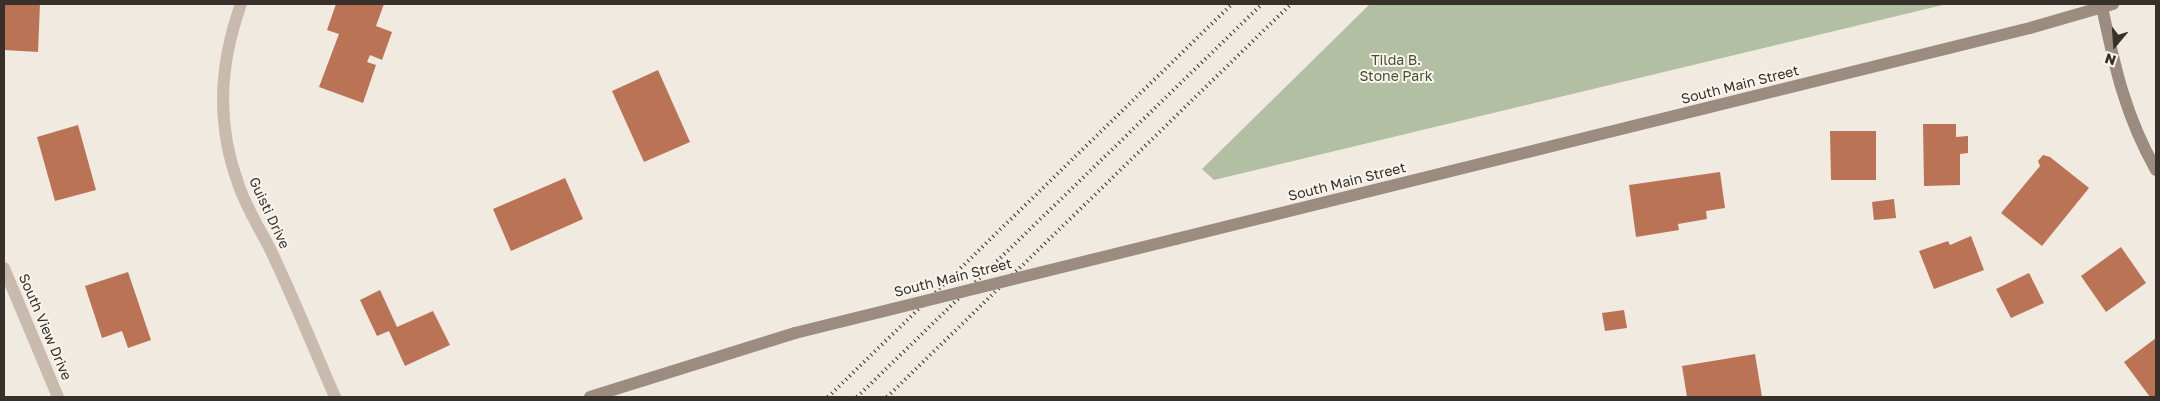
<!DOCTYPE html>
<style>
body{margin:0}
#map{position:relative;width:2160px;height:401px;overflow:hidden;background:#f1eae0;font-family:"Golos Text",sans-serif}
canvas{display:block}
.frame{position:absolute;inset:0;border:5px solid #37302b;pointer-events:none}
.north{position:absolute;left:2090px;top:20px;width:50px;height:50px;-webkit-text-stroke:4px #f9f4ed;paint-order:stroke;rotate:198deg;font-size:14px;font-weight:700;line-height:20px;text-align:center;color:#37302b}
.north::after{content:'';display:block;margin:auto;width:18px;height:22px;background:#37302b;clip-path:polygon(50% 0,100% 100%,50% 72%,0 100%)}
</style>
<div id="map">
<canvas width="2160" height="401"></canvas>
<div class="frame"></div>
<div class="north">N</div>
</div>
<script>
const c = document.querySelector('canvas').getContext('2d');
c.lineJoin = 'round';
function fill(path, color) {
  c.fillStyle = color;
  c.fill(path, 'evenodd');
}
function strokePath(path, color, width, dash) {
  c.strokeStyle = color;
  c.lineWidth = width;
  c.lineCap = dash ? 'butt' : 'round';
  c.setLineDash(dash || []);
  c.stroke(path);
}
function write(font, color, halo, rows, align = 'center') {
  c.font = font + ' "Golos Text",sans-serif';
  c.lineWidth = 4;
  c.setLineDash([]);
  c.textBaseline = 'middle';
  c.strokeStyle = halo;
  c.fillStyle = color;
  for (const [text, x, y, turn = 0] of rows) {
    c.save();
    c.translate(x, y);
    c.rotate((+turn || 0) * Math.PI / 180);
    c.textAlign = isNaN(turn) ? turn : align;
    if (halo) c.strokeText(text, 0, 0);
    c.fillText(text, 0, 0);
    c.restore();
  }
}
fill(new Path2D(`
 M1370,4H1947L1214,180L1202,169Z`), '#b3bfa2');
fill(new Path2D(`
 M4,4H40L38,52L4,50Z
 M336,4H384L376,26L392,32L382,60L370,55L367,62L376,65L363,103L319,87L339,34L327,30Z
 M658,70L690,142L644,162L612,91Z
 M1923,124H1956V137L1968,136V153L1960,154V185L1924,186Z
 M78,125L96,190L55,201L37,137Z
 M1830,131H1876V180H1831Z
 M2043,155L2050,157L2089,188L2042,246L2001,213L2040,166L2038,161Z
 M1720,172L1725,208L1706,211L1707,219L1678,224L1679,230L1636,237L1629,185Z
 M565,178L583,219L511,251L493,209Z
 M1894,199L1896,218L1874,220L1872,202Z
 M1971,236L1984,270L1934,289L1919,251L1948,241L1950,245Z
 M2121,247L2146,283L2106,312L2081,276Z
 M128,272L151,340L128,348L122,331L102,338L85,286Z
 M2029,273L2044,303L2011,318L1996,289Z
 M380,290L397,327L433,311L450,345L405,366L389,331L377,336L360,300Z
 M1624,310L1627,328L1605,331L1602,313Z
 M2156,338V397H2150L2124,362Z
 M1755,354L1762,397H1687L1682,366Z`), '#ba7455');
strokePath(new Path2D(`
 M241,4C219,66 216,124 239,186C247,209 260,229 271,251C294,299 314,349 335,397
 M4,268L58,397`), '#c8bbad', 12);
strokePath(new Path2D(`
 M2102,7C2115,68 2125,115 2156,170
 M1176,239L2030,28L2113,4
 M590,397L795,333`), '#9c8b7f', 12);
strokePath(new Path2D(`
 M828,397L1232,4
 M857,397L1262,4
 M887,397L1291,4`), '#37302b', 4, [1, 4]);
strokePath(new Path2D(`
 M795,333L1176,239`), '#9c8b7f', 12);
write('14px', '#455331', '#f9f4ed', [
 ["Tilda B.",1396,61],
 ["Stone Park",1396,77]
]);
write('14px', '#37302b', '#f9f4ed', [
 ["South Main Street",1740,85,-14],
 ["South Main Street",1347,182,-14],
 ["Guisti Drive",269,213,65],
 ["South Main Street",953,278,-14],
 ["South View Drive",45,327,67]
]);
</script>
